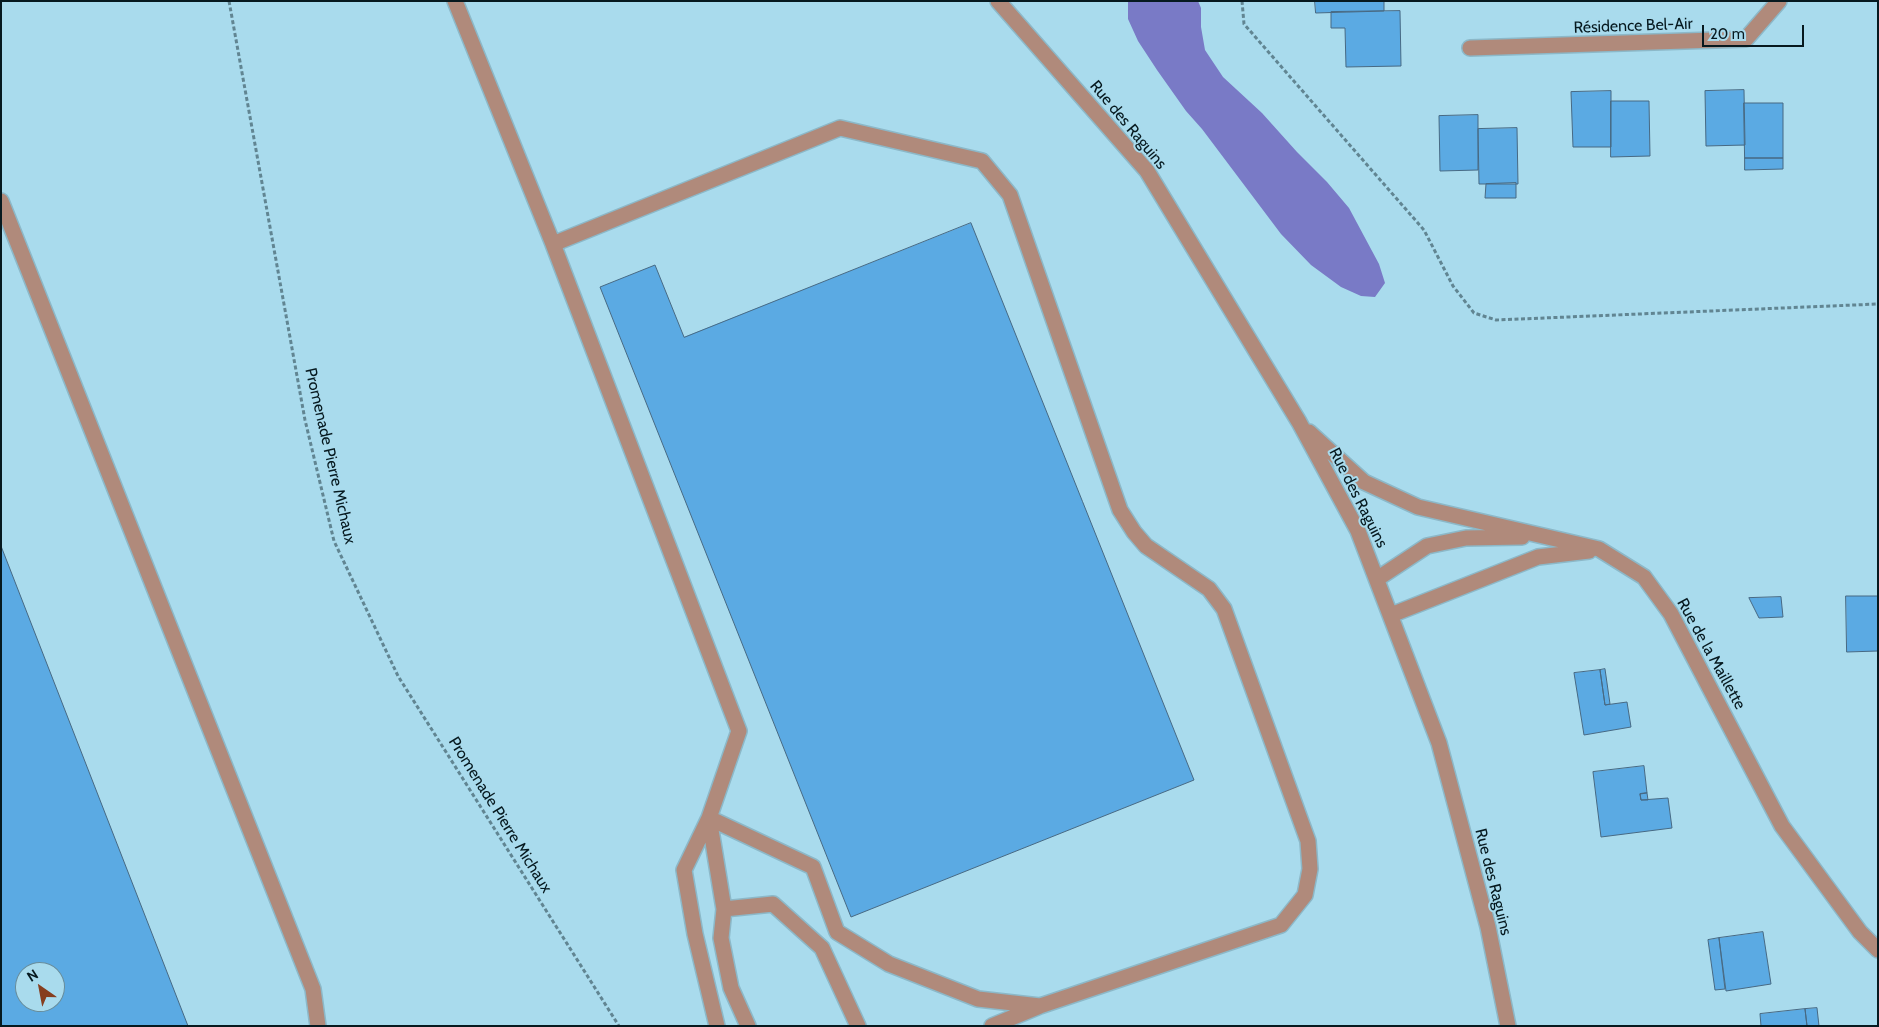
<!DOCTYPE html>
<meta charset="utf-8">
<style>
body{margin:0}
#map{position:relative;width:1879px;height:1027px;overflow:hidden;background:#a9dbed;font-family:Cabin,sans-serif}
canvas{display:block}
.frame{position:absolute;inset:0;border:2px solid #06191f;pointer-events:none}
.north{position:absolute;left:15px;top:962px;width:50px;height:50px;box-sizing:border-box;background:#a9dbed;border:1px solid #688d9b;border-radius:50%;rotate:327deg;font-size:14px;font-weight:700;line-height:20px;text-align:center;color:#06191f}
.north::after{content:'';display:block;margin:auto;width:18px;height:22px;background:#863e1f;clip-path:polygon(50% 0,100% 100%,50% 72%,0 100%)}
.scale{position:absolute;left:1702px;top:25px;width:102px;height:22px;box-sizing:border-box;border:2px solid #06191f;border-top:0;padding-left:6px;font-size:15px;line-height:18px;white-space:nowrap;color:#06191f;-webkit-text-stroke:4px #a9dbed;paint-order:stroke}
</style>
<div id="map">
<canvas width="1879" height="1027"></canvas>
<div class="frame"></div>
<div class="north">N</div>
<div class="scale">20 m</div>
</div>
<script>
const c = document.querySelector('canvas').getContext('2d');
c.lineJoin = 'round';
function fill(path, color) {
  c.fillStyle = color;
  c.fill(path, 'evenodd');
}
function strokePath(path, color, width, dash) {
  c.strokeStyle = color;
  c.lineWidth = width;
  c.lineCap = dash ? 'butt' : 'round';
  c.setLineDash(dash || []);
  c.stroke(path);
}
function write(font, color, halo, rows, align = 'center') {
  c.font = font + ' Cabin,sans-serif';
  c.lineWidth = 4;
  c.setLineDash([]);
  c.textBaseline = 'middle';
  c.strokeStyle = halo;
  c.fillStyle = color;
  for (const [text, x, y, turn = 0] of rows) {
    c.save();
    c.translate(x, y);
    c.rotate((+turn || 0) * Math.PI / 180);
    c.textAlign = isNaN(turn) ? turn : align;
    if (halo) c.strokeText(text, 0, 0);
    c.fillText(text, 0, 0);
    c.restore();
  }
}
fill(new Path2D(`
 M1128,1H1198L1201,8V27L1205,50L1223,77L1262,113L1297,152L1327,182L1349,208L1379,264L1385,283L1375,297L1361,296L1341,287L1311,265L1281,234L1202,129L1186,111L1157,70L1138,41L1128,19Z`), '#797ac6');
const building = new Path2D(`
 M1315,1H1384V11L1316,13Z
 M1400,11L1401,66L1346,67L1345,28H1331V12Z
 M1744,90L1745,145L1706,146L1705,91Z
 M1611,91V147H1573L1571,92Z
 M1611,101H1649L1650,156L1611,157Z
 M1744,103H1783V158H1745Z
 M1478,115V170L1440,171L1439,116Z
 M1517,128L1518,184H1479L1478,129Z
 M1745,158H1783V169L1745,170Z
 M1516,183V198H1485L1486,184Z
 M971,223L1194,780L851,917L600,287L655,265L684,337Z
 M1,546L188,1026H1ZM25,972H55V1002H25Z
 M1846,596H1878V651L1847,652Z
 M1781,597L1783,617L1759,618L1749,598Z
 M1605,669L1610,704L1605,705L1600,670Z
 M1600,670L1605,705L1627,702L1631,727L1584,735L1574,673Z
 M1644,766L1647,793L1640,794L1641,800L1668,798L1672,828L1601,837L1593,772Z
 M1647,793L1648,800H1641L1640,794Z
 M1763,932L1771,984L1726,991L1719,938Z
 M1719,938L1725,989L1715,990L1708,940Z
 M1817,1008L1819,1026H1807L1805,1009Z
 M1805,1009L1807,1026H1761L1760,1014Z`);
fill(building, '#5baae3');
strokePath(building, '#476983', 1);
const minor = new Path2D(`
 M455,1L553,244
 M998,1L1147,171L1299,422L1358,531L1439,743L1488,927L1508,1026
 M1470,48L1746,39L1779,1
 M1,201L313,989L318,1026
 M1309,432L1364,482L1418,507L1599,549L1644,577L1671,614L1782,826L1860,932L1878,950
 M1377,579L1427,546L1466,538L1522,537
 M1391,615L1538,557L1589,551
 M709,818L813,867L837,932L889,964L978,999L1040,1006L992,1026
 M709,818L724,909
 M717,1026L695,934L684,870L709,818L739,731L553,244L840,128L982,161L1010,195L1120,510L1134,532L1146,546L1209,589L1224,609L1308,841L1310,869L1305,895L1281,925L1040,1006
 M748,1026L731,988L721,938L724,909L773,904L822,948L858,1026`);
strokePath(minor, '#8cb8c8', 18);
strokePath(new Path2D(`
 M229,1L305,420L334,541L398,676L619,1026
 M1242,1L1244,24L1424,230L1453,286L1474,313L1496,320L1878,304`), '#618592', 3, [4, 2.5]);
strokePath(minor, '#b08a7b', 15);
write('16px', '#06191f', '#a9dbed', [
 ["Résidence Bel-Air",1633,26,-2],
 ["Rue des Raguins",1128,125,50],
 ["Promenade Pierre Michaux",330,456,77],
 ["Rue des Raguins",1358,498,63],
 ["Rue de la Maillette",1711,654,61],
 ["Promenade Pierre Michaux",500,815,58],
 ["Rue des Raguins",1493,882,76]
]);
</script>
